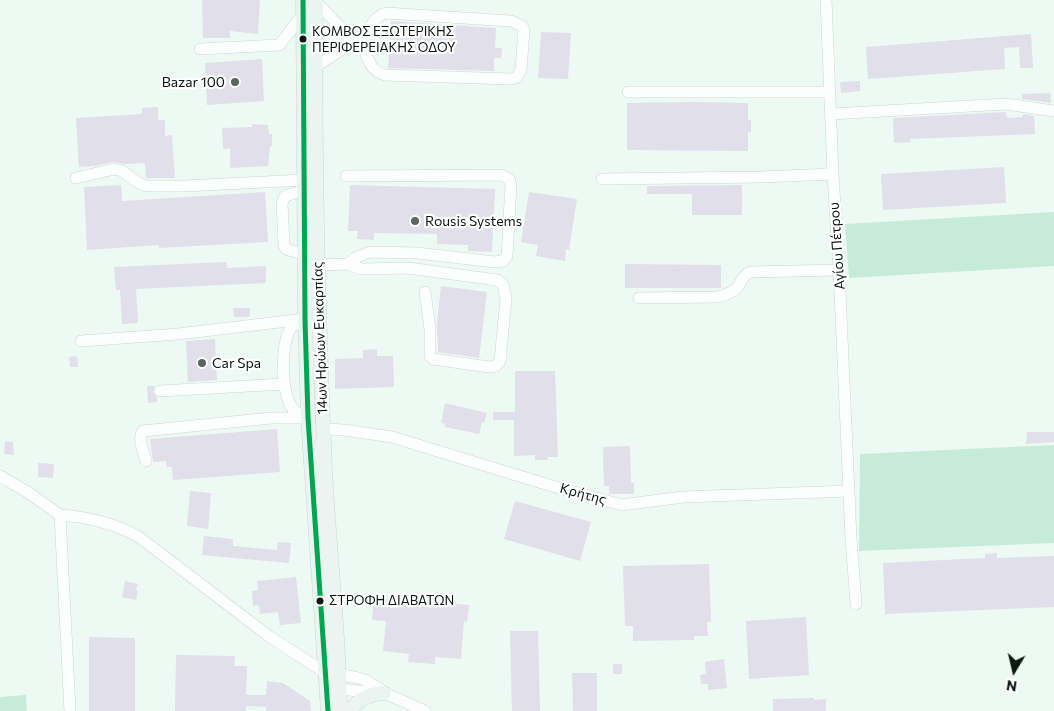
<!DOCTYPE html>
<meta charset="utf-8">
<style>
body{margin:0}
#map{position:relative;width:1054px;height:711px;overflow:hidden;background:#edfaf3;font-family:Commissioner,sans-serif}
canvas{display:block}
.north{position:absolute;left:989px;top:646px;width:50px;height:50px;-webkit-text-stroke:4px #fff;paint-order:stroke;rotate:189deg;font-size:14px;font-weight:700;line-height:20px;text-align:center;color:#0a1811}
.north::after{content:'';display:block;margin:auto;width:18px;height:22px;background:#0a1811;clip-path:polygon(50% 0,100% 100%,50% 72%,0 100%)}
</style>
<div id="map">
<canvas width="1054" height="711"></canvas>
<div class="north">N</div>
</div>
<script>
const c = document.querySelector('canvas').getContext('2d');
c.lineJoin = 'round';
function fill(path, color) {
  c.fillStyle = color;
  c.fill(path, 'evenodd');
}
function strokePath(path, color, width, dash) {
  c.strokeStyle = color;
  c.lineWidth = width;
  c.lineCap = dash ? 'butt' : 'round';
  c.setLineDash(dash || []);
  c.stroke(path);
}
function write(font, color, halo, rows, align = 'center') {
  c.font = font + ' Commissioner,sans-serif';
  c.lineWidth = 4.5;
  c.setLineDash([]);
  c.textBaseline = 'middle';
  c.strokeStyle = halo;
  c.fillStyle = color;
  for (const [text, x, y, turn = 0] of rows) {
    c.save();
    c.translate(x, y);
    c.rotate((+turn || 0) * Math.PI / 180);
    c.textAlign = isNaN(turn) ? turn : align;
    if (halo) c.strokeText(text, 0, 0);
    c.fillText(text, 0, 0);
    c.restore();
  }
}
fill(new Path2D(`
 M1054,212V266L849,278L845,224Z
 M1054,445V543L859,551L860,454Z
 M26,695L27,711H0V697Z`), '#c6ecd9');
fill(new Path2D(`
 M202,0H260L258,34L230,31V38H203Z
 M391,21L496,28L495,48H502L501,58H494V71L388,68Z
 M541,32L571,33L568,79L538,78Z
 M1031,34L1033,68H1020L1019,47L1004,48L1005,69L868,79L866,47Z
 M262,59L264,101L207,105L205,63Z
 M860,81V91L841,93L840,82Z
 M1050,93L1051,103L1022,99V94Z
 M692,102L748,103V120H751V132H748V151L627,150V103Z
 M158,107V120H165V136L172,135L175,178H146L145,163L125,164L113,162L95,166L79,167L76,118L142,114V108Z
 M1006,112L1007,118L1023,117V114L1034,116L1035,134L910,139L911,142L894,143L893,118Z
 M252,124L268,125L269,134H272V146H270L268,166L230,168V148L223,149L222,128L252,127Z
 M1004,167L1006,203L883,210L881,174Z
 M121,185L122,201L265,192L268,242L159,248V245L87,250L84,187Z
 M350,185L495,189L492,252L468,251V245L437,244V234L374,233V240L357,239L358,231H348Z
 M742,185V215H692V194H647V186Z
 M529,192L577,199L569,250L566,249L565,261L536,256L538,245L521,242Z
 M226,262L227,268L266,266V283L136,289L138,323L122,324L120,290H116L114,267Z
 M625,264L721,265V288H625Z
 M441,286L487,292L479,358L438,352L437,323Z
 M233,308H250V317H234Z
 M215,339L217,380L188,382L186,341Z
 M377,349V356H393L394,387L335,389V359L363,358V350Z
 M77,356L78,367H70L69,357Z
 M515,371H555L558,457H547L548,460H535V455L514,456V420H493V412H515Z
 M147,386H155L153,392L157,398V402L148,403Z
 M445,403L487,413L484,423L482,422L479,434L445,427V424L441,423Z
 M277,429L280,472L173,480L172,467H167L166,461L153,462L150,439Z
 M1027,432H1054V442L1026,444Z
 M5,441L13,442L14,455L4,454Z
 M630,446L631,483H634V494H609V486H604L603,447Z
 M38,463L54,464L53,478L38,477Z
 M190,491L211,493L208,529L187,526Z
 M515,501L591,522L580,561L504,539Z
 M204,536L233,539V546L277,550L278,542L291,543L289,563L202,555Z
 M997,553V558L1054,556V607L885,614L883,563L985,558V554Z
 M709,564L711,622H707L708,636H694V640L633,641V626H625L623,566Z
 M296,577L301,623L280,625L278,612L260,614L259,605L253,606L252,591L258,590L257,581Z
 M125,581L138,584L136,590L138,591L136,600L122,597Z
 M374,597L469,605L467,622L464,621L461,659L435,657V664L408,662L409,654L383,651L386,621L372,620Z
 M806,617L809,675L749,679L746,621Z
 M510,631H538L540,711H512Z
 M89,637L135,638V711H89Z
 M176,655L235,656L234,666H247L246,695H266L267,681L283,683L310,701L311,711H266V707L246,706V711H175Z
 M724,659L727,688L708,690V684H701L700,675L706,674L705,662Z
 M613,664H622V674H613Z
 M572,673H597V711H573Z
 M814,698V700L826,699V711H773V699Z`), '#e0dfea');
const minor = new Path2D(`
 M826,0L833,174L839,270L851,538L856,604
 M348,41L362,43C367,56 369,71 385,75L512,79L517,77L521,70L524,30L522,26L511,21L386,13C373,16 368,32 362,43
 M200,49L279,45L302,16
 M315,67L346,47L348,41L347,34L316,2
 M628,92H829
 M831,114L1006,104L1054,111
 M346,176L502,175L509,179L511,185L507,256L503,261L495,262L417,253L370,252L355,258L348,264
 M76,178L114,169L122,171L137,182L146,186H185L304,180
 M602,179L762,177L833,174
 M304,190L285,196L282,203L284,245L286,249L305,255
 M318,265L348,264L361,269L408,268L497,280L503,285L506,298L500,361L496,366L489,367L433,359L430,356V329L425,292
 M639,298L718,297C725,295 732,293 737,288C743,280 741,277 750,272L839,270
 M301,321C296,324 291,326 289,331C281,349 281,393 293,409C296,413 302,415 306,417
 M81,341L178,334L305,319
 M160,391L284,384
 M324,429L344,430L392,437L552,486L622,505L683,497L849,491
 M146,461C144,452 137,439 143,431L271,418H308
 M0,476L29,493L60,515
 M331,688L377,693
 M70,711L60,515C87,517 114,523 139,537L270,637L326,673L354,677L365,680L389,695L425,711`);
const major = new Path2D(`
 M303,0L305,319L308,418L328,711
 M316,0C314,157 318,313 325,469C329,550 339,630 340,711
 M350,711C358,699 369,694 384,693`);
strokePath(minor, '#cad6d0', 12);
strokePath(major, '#ccd4d0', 15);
strokePath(minor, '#fcfefd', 11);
strokePath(major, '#eaf4f0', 14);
strokePath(new Path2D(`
 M303,0L305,319L308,418L328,711`), '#00a651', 5);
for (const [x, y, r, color] of [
 [303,39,4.5,"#0a1811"],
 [235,82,5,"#596760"],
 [415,221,5,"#596760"],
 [202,363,5,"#596760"],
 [320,601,4.5,"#0a1811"]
]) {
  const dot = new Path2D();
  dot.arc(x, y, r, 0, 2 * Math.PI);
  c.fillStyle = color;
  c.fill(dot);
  strokePath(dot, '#fff', 2);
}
write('13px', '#0a1811', '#fff', [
 ["ΚΟΜΒΟΣ ΕΞΩΤΕΡΙΚΗΣ",312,32],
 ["ΠΕΡΙΦΕΡΕΙΑΚΗΣ ΟΔΟΥ",312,48],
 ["ΣΤΡΟΦΗ ΔΙΑΒΑΤΩΝ",329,601]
], 'left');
write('14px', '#0a1811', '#fff', [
 ["Bazar 100",225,82,"right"],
 ["Rousis Systems",425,221],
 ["Car Spa",212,363]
], 'left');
write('14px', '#0a1811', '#fff', [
 ["Αγίου Πέτρου",837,246,-94],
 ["14ων Ηρώων Ευκαρπίας",320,338,-92],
 ["Κρήτης",583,494,15]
]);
</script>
